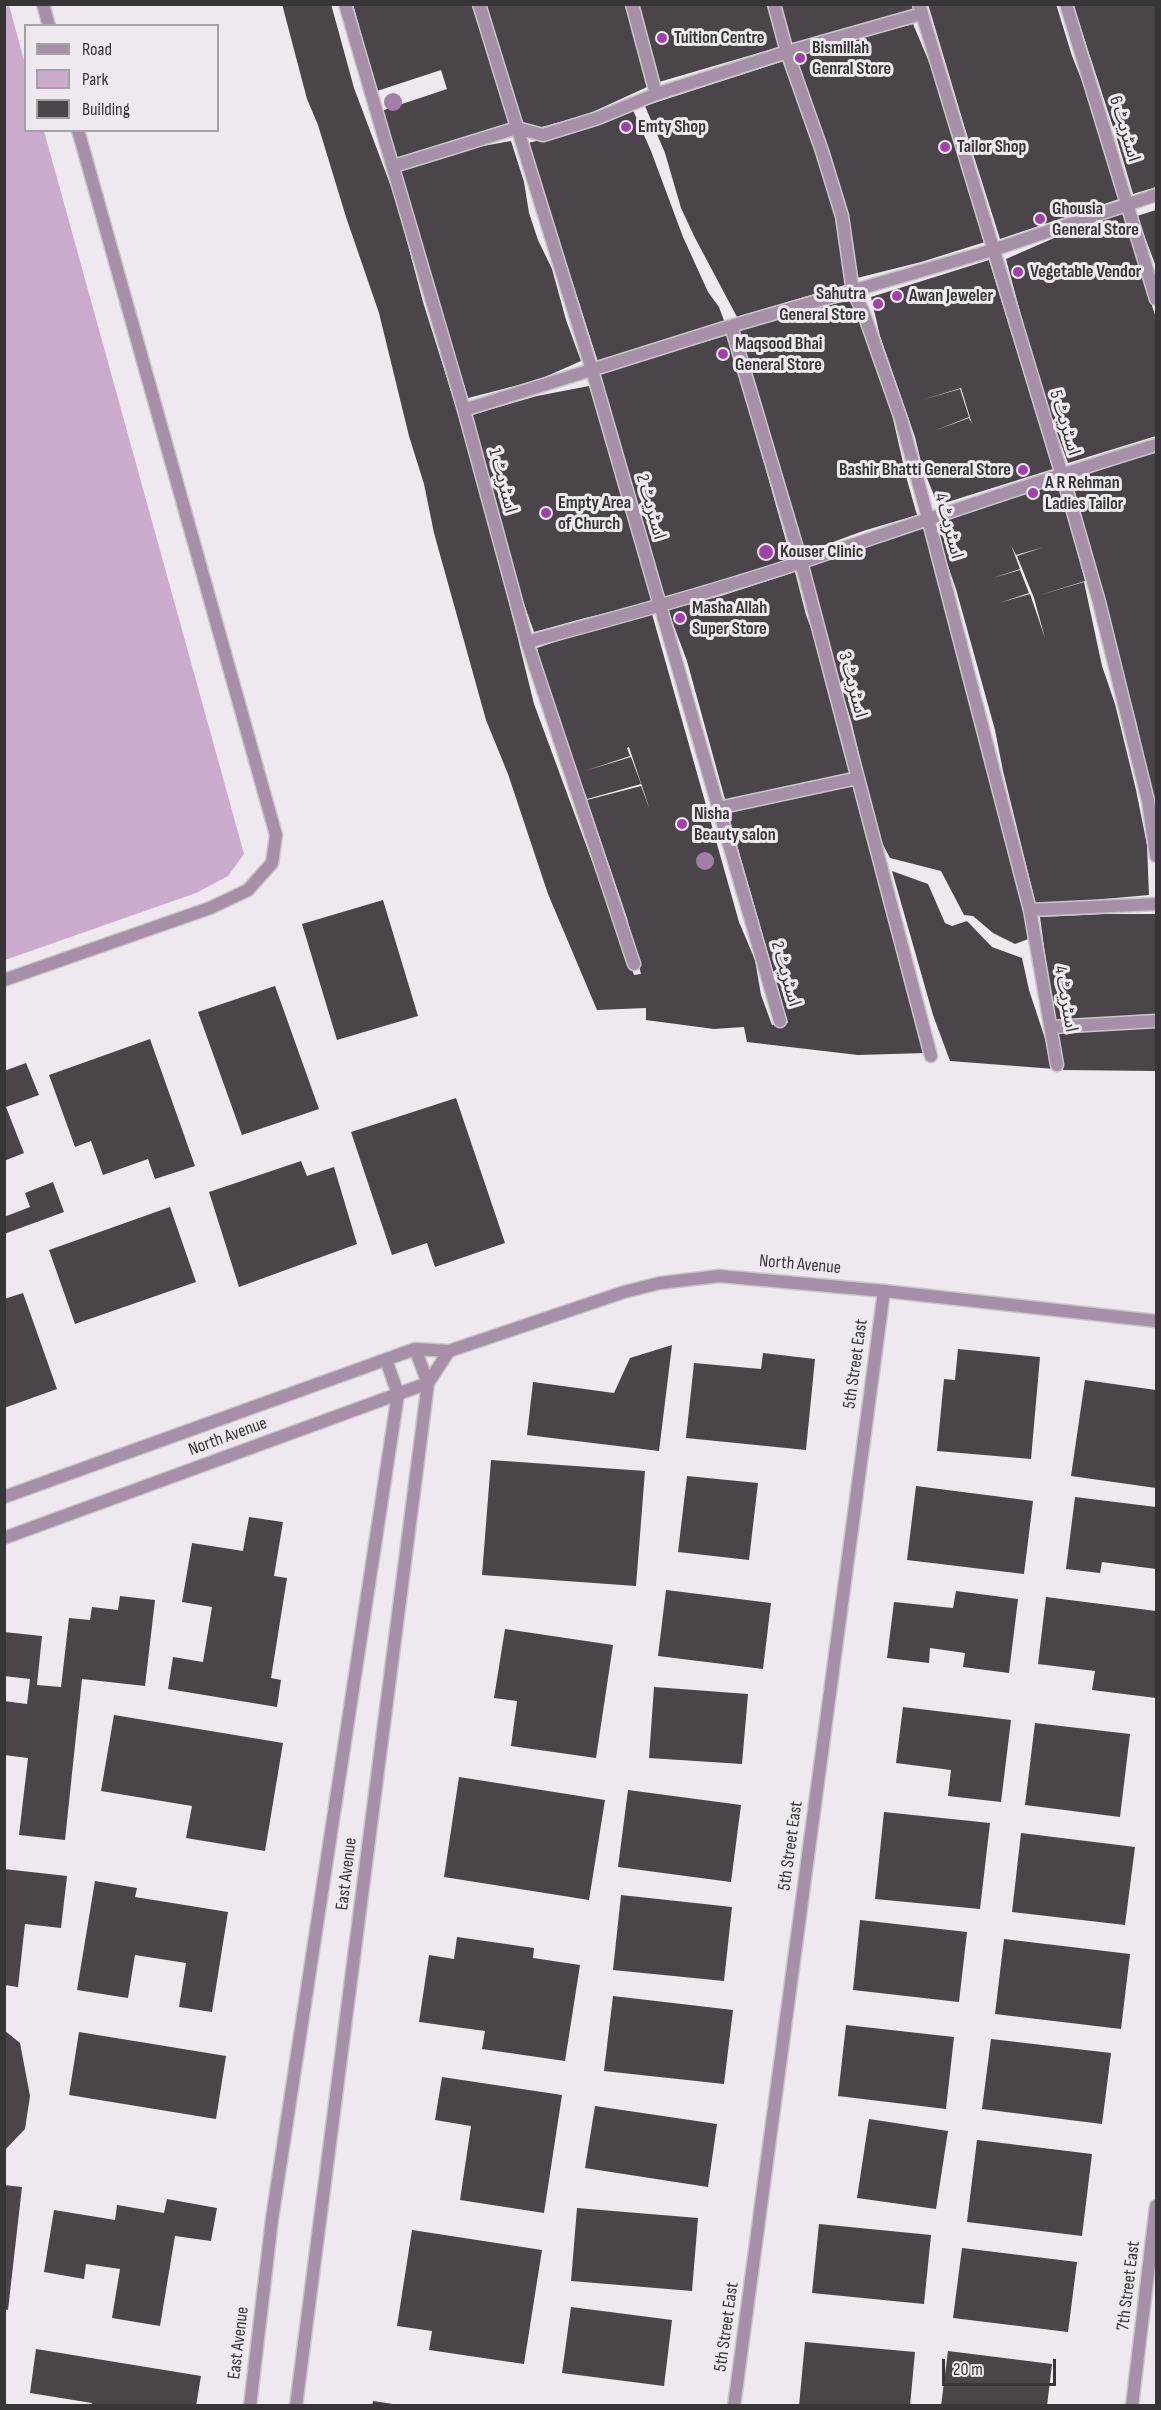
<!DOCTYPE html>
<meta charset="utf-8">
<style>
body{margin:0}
#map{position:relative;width:1161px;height:2410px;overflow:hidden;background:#efe8f0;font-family:"Sofia Sans Condensed",sans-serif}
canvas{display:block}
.frame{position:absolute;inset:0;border:6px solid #373538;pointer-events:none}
.legend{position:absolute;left:24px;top:24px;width:195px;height:108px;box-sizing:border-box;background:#efe8f0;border:2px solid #a5a0a6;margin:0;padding:8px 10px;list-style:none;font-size:18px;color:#373538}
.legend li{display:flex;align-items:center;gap:12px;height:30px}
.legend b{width:30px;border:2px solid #a5a0a6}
.scale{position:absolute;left:942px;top:2359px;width:114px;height:27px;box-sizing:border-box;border:3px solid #373538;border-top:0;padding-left:8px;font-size:18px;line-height:21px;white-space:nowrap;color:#373538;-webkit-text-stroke:4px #efe8f0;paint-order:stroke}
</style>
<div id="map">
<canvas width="1161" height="2410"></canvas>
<div class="frame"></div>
<ul class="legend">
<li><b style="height:8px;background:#a690a7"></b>Road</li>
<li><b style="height:16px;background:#caabcc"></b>Park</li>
<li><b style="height:16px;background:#4b444b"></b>Building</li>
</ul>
<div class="scale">20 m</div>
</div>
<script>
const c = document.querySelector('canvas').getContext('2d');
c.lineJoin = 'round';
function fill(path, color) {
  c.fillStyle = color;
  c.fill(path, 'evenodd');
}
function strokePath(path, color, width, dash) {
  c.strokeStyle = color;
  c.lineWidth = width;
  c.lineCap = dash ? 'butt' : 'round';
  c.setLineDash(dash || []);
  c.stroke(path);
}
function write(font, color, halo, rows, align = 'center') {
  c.font = font + ' "Sofia Sans Condensed","Noto Sans Arabic",sans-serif';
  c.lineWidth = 6;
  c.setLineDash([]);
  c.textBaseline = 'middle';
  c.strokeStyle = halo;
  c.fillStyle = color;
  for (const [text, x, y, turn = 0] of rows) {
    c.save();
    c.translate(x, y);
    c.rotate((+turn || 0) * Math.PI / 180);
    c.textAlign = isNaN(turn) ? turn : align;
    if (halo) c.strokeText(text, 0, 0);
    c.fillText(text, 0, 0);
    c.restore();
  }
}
fill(new Path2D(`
 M4,5H9L25,64L26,130L44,131L244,854L228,876L196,893L5,960Z`), '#caabcc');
fill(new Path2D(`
 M282,4H331L354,88L396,200L423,302L460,420L498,558L534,704L634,975L641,974L627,918L587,800L641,786L650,810L629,747L627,748L630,756L585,771L631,757L641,784L587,799L552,710L537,648L584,632L652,614L739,922L755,960L761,995L772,1025L788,1023L727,810L855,786L925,1053L858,1055L747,1042L744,1027L714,1029L646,1020V1008L597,1010L548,894L508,774L486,720L434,533L424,484L409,436L379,313L346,217L318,125L307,99Z
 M353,4H474L510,126L397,161L381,111L447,89L441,70L377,91Z
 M486,4H626L647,87L586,115L538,128L523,124Z
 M637,4H769L779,47L659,82Z
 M780,4H912L914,10L790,45Z
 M928,4H1056L1072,56L1090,101L1119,199L1000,239L964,125Z
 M1073,4H1156V187L1133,194L1117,139Z
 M913,24L937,81L985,242L921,262L857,278L842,196L795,55Z
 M784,61L797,92L840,224L845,285L737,317L694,236L681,208L665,153L645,106Z
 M632,108L651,151L683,237L708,292L719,307L726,326L598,362L528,143L570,133Z
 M511,141L524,182L529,213L538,240L552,269L566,320L581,361L538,380L468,398L399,168L461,150Z
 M1156,210V264H1155L1137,216Z
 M1126,213L1135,253L1156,318V436L1068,463L1039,383L1006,259L1077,228Z
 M989,260L1053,469L938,505L922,466L915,437L880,336L871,297ZM990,379L961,388L972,424L969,418L934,431L969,417L960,389L922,400Z
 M852,300L868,332L871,355L888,397L907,480L917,515L863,531L803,553L737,329L788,314Z
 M728,335L791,559L663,600L600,373Z
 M589,386L618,474L653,602L585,618L534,632L516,581L471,415L537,396Z
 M1156,451V816L1155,817L1137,725L1071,477Z
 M1058,480L1085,581L1037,596L1084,582L1102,666L1115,704L1136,790L1147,845L1149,895L1036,905L1003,771L995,730L956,589L932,520ZM1011,545L1016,555L1044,547L1017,556L1034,598L1045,638L1030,594L999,603L1029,593L1020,570L993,578L1020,569Z
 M923,525L1031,938L1015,944L993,933L973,916L964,915L941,871L890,858L880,839L874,818L851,720L827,645L808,566Z
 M795,572L806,615L819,649L851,774L726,803L687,661L668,610L721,596Z
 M892,871L928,884L945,923L952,926L967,921L992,947L1022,958L1029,990L1055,1069L950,1061L933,1015Z
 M383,900L418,1016L337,1040L302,924Z
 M1105,914H1156V1015L1054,1021L1040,917Z
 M275,986L319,1109L242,1135L198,1012Z
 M1156,1025V1071L1063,1070L1056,1029Z
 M150,1039L195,1166L155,1179L148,1159L103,1175L91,1141L75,1147L49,1075Z
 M26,1063L39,1095L6,1107L24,1153L4,1161V1071Z
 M456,1098L505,1243L435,1267L427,1243L392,1255L351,1132Z
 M301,1161L307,1176L334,1167L357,1244L239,1287L209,1192Z
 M53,1182L64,1212L4,1234V1217L30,1207L25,1193Z
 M170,1207L196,1282L75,1324L49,1250Z
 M23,1293L57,1389L4,1408V1299Z
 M672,1345L659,1451L527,1435L533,1382L614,1393L630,1358Z
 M958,1349L1040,1357L1031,1459L937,1451L944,1379L955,1380Z
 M763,1353L815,1359L806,1450L686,1438L694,1363L761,1369Z
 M1085,1380L1156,1390V1488L1071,1476Z
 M491,1460L645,1471L636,1586L482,1575Z
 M687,1476L758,1483L749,1560L678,1552Z
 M916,1486L1033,1501L1024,1574L907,1560Z
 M1075,1497L1156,1507V1569L1102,1562L1100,1573L1066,1569Z
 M249,1517L283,1522L274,1576L287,1578L271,1678L281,1680L277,1707L168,1689L173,1657L203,1662L212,1607L182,1602L192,1543L243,1551Z
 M666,1590L771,1603L763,1669L658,1656Z
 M956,1591L1018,1599L1009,1673L963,1667L965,1653L930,1648L929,1663L887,1658L894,1602L953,1608Z
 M120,1596L155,1600L145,1686L82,1679L65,1840L19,1835L28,1758L4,1755V1701L27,1704L30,1679L4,1676V1632L42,1636L37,1685L61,1687L69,1618L90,1620L92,1607L118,1610Z
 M1046,1597L1156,1611V1698L1092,1690L1095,1671L1038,1664Z
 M505,1629L613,1645L596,1758L511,1746L517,1701L494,1698Z
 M654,1687L748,1694L742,1764L649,1758Z
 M903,1707L1011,1720L1001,1802L948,1796L951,1770L896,1763Z
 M114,1715L283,1743L265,1851L186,1838L192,1806L101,1791Z
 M1035,1723L1130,1734L1120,1817L1025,1805Z
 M459,1777L605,1800L589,1900L444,1877Z
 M628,1790L741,1805L731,1882L618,1867Z
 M884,1812L990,1823L980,1909L875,1899Z
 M1021,1833L1135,1847L1125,1925L1012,1912Z
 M4,1869L67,1876L61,1928L25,1924L18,1987L4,1985Z
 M95,1881L137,1888L135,1897L228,1912L212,2012L179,2007L186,1963L135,1955L128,1998L77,1990Z
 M621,1895L732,1907L724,1981L613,1970Z
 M860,1920L967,1932L959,2002L853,1990Z
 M457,1937L534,1948L533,1958L580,1965L565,2061L482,2049L485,2031L419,2022L429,1955L454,1959Z
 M1004,1939L1130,1954L1121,2029L995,2014Z
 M613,1996L733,2010L724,2084L604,2071Z
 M846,2025L954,2037L946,2109L838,2096Z
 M4,2030L20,2043L30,2096L25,2129L4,2151Z
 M79,2032L226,2056L216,2119L69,2095Z
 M991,2039L1111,2053L1102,2124L982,2109Z
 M442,2077L562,2095L544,2213L460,2200L471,2126L435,2120Z
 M595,2106L717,2124L708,2187L585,2168Z
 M869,2119L948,2131L936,2209L857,2198Z
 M977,2140L1092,2154L1082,2236L967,2222Z
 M4,2185L22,2187L8,2310L4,2309Z
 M167,2199L217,2208L211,2241L175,2236L160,2326L112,2318L120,2269L86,2264L84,2279L44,2272L54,2210L115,2220L117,2205L164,2213Z
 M577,2208L698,2218L692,2291L571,2281Z
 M819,2224L931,2235L924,2304L812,2293Z
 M412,2230L542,2250L524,2364L429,2350L432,2331L397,2326Z
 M962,2248L1077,2262L1068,2332L953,2318Z
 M571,2307L672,2320L664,2386L562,2373Z
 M805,2342L915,2352L910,2406H799Z
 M36,2349L201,2376L196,2406H91L92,2403L30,2393Z
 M948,2351L1052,2364L1047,2406H941Z
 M373,2401L393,2404V2406H372Z`), '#4b444b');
const minor = new Path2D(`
 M43,4L49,26
 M345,4L464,410L527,642L634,964
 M479,4L592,370L780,1021
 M632,4L656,94
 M774,4L787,52L822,151L842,216L853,292L863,311L901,419L928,518L1030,910L1057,1065
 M919,4L1072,508L1099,602L1148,801L1156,856
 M1066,4L1156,299
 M394,166L517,128L543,135L598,118L656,94L787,52L921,14
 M731,326L801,562L931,1056
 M464,410L731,326L993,250L1156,195
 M527,642C619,617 711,592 802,562C920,522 1037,481 1156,445
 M718,808L858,778
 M1030,910L1156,904
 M4,980L210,908L248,890L272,863L276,835L78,130
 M1052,1027L1156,1021
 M734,2406L884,1291
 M1132,2406L1156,2206`);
const tertiary = new Path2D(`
 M4,1497L415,1349L449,1351L624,1292L660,1283L719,1276L884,1291L1156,1321
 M4,1538L428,1383L449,1351
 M250,2406L272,2219L398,1394L386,1360
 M296,2406L428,1383L415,1349`);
strokePath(minor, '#cac4cb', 15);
strokePath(tertiary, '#cac4cb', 15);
strokePath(minor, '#a690a7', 12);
strokePath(tertiary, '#a690a7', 12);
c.fillStyle = '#a27fa5';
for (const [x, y] of [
 [393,102],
 [705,861]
]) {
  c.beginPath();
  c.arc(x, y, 9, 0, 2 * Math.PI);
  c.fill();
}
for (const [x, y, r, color] of [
 [662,38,6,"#a041a9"],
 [800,58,6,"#a041a9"],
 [626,127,6,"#a041a9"],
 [945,147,6,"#a041a9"],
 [1040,219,6,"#a041a9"],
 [1018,272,6,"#a041a9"],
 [897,296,6,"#a041a9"],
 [878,304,6,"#a041a9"],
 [723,354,6,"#a041a9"],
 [1023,470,6,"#a041a9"],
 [1033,493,6,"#a041a9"],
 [546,513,6,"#a041a9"],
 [766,552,8,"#a041a9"],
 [680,618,6,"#a041a9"],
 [682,824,6,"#a041a9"]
]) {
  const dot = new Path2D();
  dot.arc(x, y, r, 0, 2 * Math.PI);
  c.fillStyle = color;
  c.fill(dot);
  strokePath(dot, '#efe8f0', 2);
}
write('bold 18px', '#373538', '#efe8f0', [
 ["Tuition Centre",674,38],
 ["Bismillah",812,48],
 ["Genral Store",812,69],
 ["Emty Shop",638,127],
 ["Tailor Shop",957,147],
 ["Ghousia",1052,209],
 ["General Store",1052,230],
 ["Vegetable Vendor",1030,272],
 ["Sahutra",866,294,"right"],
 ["General Store",866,315,"right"],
 ["Awan Jeweler",909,296],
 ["Maqsood Bhai",735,344],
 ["General Store",735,365],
 ["Bashir Bhatti General Store",1011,470,"right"],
 ["A R Rehman",1045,483],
 ["Ladies Tailor",1045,504],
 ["Empty Area",558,503],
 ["of Church",558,524],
 ["Kouser Clinic",780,552],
 ["Masha Allah",692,608],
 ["Super Store",692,629],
 ["Nisha",694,814],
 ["Beauty salon",694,835]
], 'left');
write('18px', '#373538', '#efe8f0', [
 ["اسٹریٹ 6",1124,129,73],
 ["اسٹریٹ 5",1064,423,73],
 ["اسٹریٹ 1",502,481,75],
 ["اسٹریٹ 2",650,507,74],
 ["اسٹریٹ 4",948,526,75],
 ["اسٹریٹ 3",852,685,75],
 ["اسٹریٹ 2",785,974,74],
 ["اسٹریٹ 4",1065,999,80],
 ["North Avenue",800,1265,5],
 ["5th Street East",856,1364,-82],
 ["North Avenue",228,1437,-20],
 ["5th Street East",791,1846,-82],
 ["East Avenue",347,1874,-83],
 ["7th Street East",1129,2286,-83],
 ["5th Street East",727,2327,-82],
 ["East Avenue",239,2343,-83]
]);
</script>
